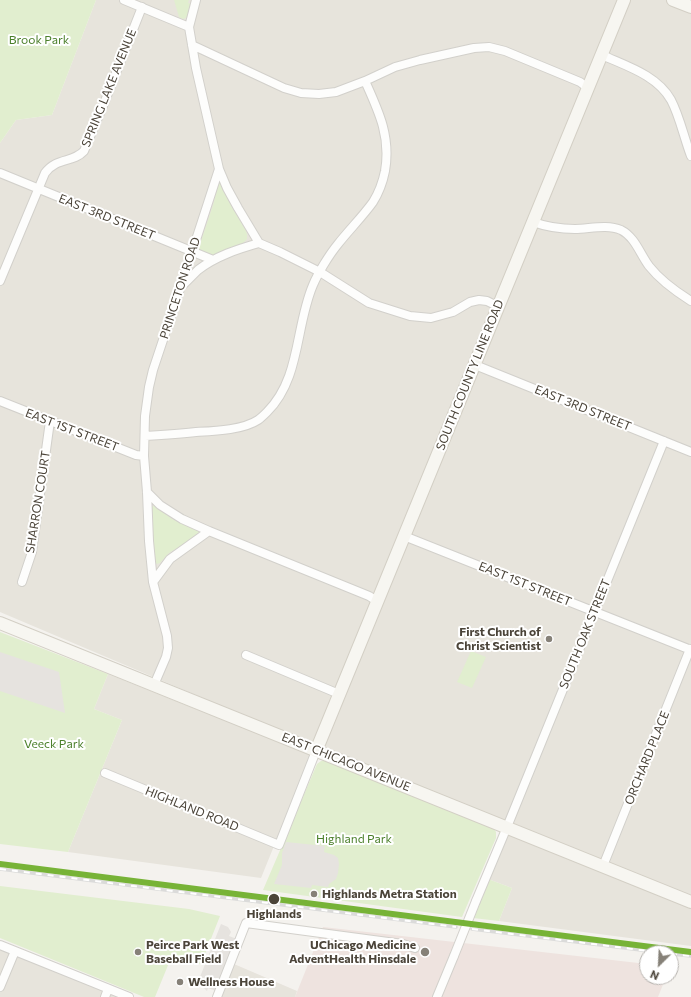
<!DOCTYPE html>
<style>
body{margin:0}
#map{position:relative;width:691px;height:997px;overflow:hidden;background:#f4f2ee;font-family:Commissioner,sans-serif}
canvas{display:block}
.north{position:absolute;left:639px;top:945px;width:40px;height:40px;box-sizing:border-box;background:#fff;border:1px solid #b7b4b0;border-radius:50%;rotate:204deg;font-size:11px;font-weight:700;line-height:16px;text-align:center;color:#4b4439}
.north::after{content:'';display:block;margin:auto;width:14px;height:18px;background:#868178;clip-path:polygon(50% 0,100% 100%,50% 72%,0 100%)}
</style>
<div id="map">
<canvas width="691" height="997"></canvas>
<div class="north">N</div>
</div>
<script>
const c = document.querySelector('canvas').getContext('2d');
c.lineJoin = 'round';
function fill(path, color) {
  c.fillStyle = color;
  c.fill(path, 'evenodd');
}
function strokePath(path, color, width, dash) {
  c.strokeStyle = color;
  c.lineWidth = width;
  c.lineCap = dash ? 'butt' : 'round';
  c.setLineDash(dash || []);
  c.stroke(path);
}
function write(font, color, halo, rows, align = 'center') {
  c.font = font + ' Commissioner,sans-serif';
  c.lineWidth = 4;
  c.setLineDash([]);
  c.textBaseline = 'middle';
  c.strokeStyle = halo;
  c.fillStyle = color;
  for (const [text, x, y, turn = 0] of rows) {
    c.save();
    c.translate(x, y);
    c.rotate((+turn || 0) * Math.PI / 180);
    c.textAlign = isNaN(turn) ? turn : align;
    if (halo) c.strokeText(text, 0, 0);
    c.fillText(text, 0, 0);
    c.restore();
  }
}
fill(new Path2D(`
 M96,0H618L314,745L0,612V143L16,120L52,115Z
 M629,0H691V897L321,749Z
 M108,674L311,755L261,878L68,852L122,720L94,709Z
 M507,833L691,905V946L499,921L512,888L488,879Z
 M0,949L119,997H0Z
 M234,964L297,991L295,997H221Z`), '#e7e4dc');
fill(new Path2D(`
 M323,927L647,964V977H666L658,997H295Z`), '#eee3df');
fill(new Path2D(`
 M0,0H96L52,115L16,120L0,143Z
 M174,0H189L188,3L192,4L188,17L183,19L179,17Z
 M218,183L221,184L228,200L246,231L247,234V239L242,244L232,247L216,255L213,256L200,251L199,247L214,202L217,186Z
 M153,506H155L172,519L198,531L199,533L198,535L169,553L160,563L157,564L155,563L153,547L151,508Z
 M0,632L108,674L94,709L122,720L68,852L0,844Z
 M471,651L486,657L472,688L457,682Z
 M326,760L494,829L496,832V838L462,917L263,890L317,764L321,761Z
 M488,879L512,888L499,921L473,918Z
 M0,886L189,909L220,916L201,964L171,958L155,997H144L0,938Z`), '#e1eecf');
fill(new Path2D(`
 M0,652L59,672L65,713L0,691Z
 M286,842L325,846L324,852L334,855L338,858L339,864L338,873L336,879L329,884L328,887L312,885L311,888L274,884L282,865V853Z
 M221,924L228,927L231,932L229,936L237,939L216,991L208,988L207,991L198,982Z`), '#e6e3df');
const street = new Path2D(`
 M124,0L189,27
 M192,45L284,88L301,93L319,94L336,92L365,81L395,67L420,60L474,48L489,47L505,51L580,82L588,88
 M602,55C626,66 657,75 671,100C680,117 684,138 691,156
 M219,169L227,188L238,208L259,243L280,252L320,272L369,303L410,316L431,318L453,312L470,302L479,300L487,301L499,307
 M0,173L213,260
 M533,222C547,227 560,229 575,229C589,229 607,224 621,230C635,237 640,254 649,266C660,280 675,291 691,301
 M0,281L45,173C57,157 73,163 84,151L105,101L142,7
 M182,286C187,281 193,275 198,270C216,256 238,249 259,243
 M475,365L691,452
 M0,401L136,455L144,456
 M145,436C162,435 179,434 196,432C214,431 243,430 258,420C261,418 264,415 267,412C301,378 295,327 313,285C318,273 329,255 338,244C349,230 363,216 373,202C378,194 383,181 385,171C391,137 379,112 365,81
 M147,492L160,505L182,519L209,531L369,596L377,601
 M404,536L691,650
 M22,582L32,552L50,421
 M153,582L149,541L147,492L144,456L145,416L149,387L153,370L181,286L219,169L196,68L189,27L196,0
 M246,655L339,694
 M154,685L166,657L168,648L167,636L153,582L170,559L209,531
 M105,773L279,845L316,751
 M603,866L690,649
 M476,901L507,827L664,441
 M0,945L129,997
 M0,987L15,951
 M105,997L108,989
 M217,997L246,923L403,944L415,948
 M437,997L454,956`);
const secondary = new Path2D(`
 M673,0L691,7
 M0,623L691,902
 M316,751L624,0`);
strokePath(street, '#d2d0cb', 10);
strokePath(secondary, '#d3cfc5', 14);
strokePath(street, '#fdfdfc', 8);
strokePath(secondary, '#f7f6f1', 12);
const rail = new Path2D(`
 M0,869L456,927
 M472,929L665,953
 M671,954L691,956`);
strokePath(rail, '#dbdbda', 3.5);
strokePath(rail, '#fff', 2, [6]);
const streetBridge = new Path2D(`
 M454,956L476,901`);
strokePath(streetBridge, '#d2d0cb', 10, []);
strokePath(streetBridge, '#fdfdfc', 8);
strokePath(new Path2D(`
 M0,864L691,952`), '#77b337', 6);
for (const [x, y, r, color] of [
 [549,639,4,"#868178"],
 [314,894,4,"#868178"],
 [274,899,6,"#4b4439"],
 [138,952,4,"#868178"],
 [425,952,5,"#868178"],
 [180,982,4,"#868178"]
]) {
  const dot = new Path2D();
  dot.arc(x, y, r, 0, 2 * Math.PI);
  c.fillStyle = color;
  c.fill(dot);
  strokePath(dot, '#fff', 1.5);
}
write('12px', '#4a7f2a', '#fff', [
 ["Brook Park",39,40],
 ["Veeck Park",54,744],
 ["Highland Park",354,839]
]);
write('12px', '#4b4439', '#fff', [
 ["SPRING LAKE AVENUE",109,88,-68],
 ["EAST 3RD STREET",107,217,22],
 ["PRINCETON ROAD",180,288,-72],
 ["SOUTH COUNTY LINE ROAD",470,375,-68],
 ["EAST 3RD STREET",583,408,22],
 ["EAST 1ST STREET",72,430,21],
 ["SHARRON COURT",38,502,-81],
 ["EAST 1ST STREET",525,584,22],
 ["SOUTH OAK STREET",585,634,-68],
 ["ORCHARD PLACE",647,758,-68],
 ["EAST CHICAGO AVENUE",346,762,22],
 ["HIGHLAND ROAD",192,809,22]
]);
write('bold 12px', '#4b4439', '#fff', [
 ["First Church of",541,632,"right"],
 ["Christ Scientist",541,646,"right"],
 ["Highlands Metra Station",322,894],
 ["Peirce Park West",146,945],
 ["Baseball Field",146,959],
 ["UChicago Medicine",416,945,"right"],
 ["AdventHealth Hinsdale",416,959,"right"],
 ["Wellness House",188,982]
], 'left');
write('bold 12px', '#4b4439', '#fff', [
 ["Highlands",274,914]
]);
</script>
